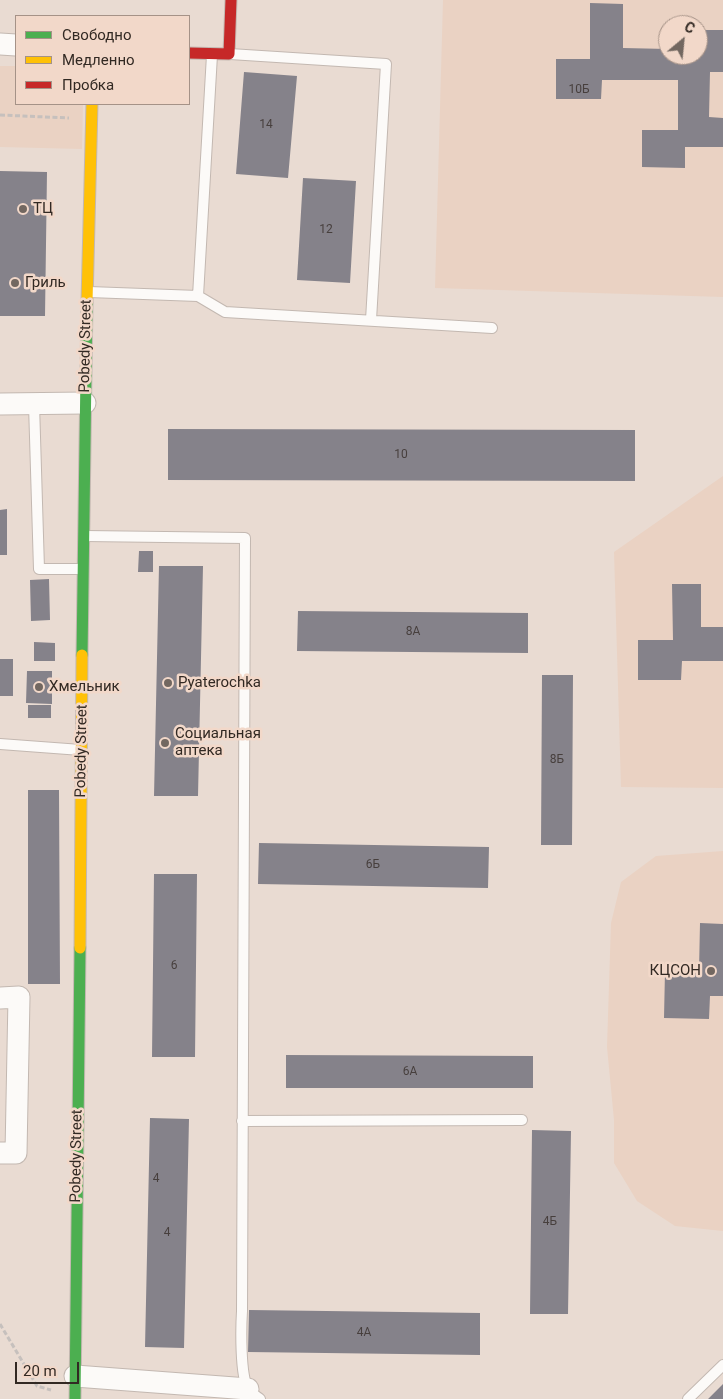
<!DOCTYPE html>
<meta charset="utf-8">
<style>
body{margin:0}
#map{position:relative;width:723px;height:1399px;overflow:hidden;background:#e9dbd2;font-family:Roboto,sans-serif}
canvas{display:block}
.legend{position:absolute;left:15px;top:15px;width:175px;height:90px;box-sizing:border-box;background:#f2d8c9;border:1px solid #a59287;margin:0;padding:6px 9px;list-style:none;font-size:15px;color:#322923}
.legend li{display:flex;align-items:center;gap:10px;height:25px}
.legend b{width:25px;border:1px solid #a59287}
.north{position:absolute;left:658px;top:15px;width:50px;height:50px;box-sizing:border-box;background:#f2d8c9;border:1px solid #a59287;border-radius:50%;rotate:28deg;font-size:14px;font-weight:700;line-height:20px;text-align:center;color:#322923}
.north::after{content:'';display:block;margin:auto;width:18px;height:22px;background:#726760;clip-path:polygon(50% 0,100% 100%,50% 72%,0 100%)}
.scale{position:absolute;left:15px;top:1362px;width:64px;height:22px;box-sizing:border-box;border:2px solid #322923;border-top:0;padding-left:6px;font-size:15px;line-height:18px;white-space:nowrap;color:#322923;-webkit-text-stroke:4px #f2d8c9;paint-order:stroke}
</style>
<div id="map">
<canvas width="723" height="1399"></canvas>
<ul class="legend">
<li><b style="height:6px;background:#4caf50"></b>Свободно</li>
<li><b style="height:6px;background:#ffc107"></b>Медленно</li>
<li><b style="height:6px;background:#c62828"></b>Пробка</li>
</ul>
<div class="north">С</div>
<div class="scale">20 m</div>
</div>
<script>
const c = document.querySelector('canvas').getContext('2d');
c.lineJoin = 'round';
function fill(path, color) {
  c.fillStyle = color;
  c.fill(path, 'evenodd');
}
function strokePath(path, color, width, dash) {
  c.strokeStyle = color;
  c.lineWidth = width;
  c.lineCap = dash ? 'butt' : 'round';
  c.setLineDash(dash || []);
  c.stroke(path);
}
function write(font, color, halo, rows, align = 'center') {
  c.font = font + ' Roboto,sans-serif';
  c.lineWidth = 5;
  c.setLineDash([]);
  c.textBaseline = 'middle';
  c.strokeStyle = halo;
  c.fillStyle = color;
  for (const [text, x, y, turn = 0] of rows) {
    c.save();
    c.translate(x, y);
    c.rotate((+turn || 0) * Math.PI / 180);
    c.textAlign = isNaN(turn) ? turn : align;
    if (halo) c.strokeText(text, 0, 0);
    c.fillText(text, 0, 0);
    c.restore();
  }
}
fill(new Path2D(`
 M443,0H723V297L435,288ZM668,25H698V55H668Z
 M0,66H16V104H83L82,149L0,147Z
 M723,476V788L621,787L614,552Z
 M723,851V1231L675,1226L637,1201L614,1163V1120L607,1047L611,923L621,882L656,856Z`), '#ead2c3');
fill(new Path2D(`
 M590,3L623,4V48L668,49V55H698V30H723V72H710L709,117L723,118V147H685V168L642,167V130H678V80H602L601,99H556V59H590Z
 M244,72L297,76L288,178L236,174Z
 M0,171L47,172L45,316H0Z
 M303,178L356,181L350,283L297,280Z
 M168,429L635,430V481L168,480Z
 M7,509V555H0V510Z
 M139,551H153V572H138Z
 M159,566H203L198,796H154Z
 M49,579L50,620L31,621L30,580Z
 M672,584H701V627H723V661H682L681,680H638V640H673Z
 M298,611L528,613V653L297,651Z
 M34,642L55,643V661H34Z
 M0,659H13V696H0Z
 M27,671H52V704L26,703Z
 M542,675H573L572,845H541Z
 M28,705H51V718H28Z
 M28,790H59L60,984H28Z
 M259,843L489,847L488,888L258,884Z
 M154,874H197L195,1057H152Z
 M700,923L723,924V996H710L709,1019L664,1018L665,971H699Z
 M286,1055L533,1056V1088H286Z
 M150,1118L189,1119L184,1348L145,1347Z
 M532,1130L571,1131L568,1314H530Z
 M249,1310L480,1313V1355L248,1352Z
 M723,1384V1399H708Z`), '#85828a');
const lane = new Path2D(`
 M230,54L386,64L371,320
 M89,292L198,296L225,312L492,328
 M198,296L212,55
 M34,404L39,569H82
 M85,536L245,538L242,1311C241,1327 240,1375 248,1389C250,1392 256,1396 260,1399
 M0,744L81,750
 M242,1121L522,1120
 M688,1399L723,1365`);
const street = new Path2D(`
 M0,44L16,45
 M0,404L85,403
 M0,998L19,997L16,1153H0
 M75,1376L248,1389`);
const fast = new Path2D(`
 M82,655L87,302
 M75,1399L80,948`);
const slow = new Path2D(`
 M87,302L92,104
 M80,948L82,655`);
const jam = new Path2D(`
 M189,53L229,54L231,0`);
strokePath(lane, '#c3b8b1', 12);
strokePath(street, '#c3b8b1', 23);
strokePath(fast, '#c3b8b1', 13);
strokePath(slow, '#c3b8b1', 13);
strokePath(jam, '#c3b8b1', 13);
strokePath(new Path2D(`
 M0,115L69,118
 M0,1324L37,1386L51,1390`), '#c6c0bd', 3, [5, 2.5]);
strokePath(lane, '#fcfaf8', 10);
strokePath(street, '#fcfaf8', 21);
strokePath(fast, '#4caf50', 11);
strokePath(slow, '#ffc107', 11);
strokePath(jam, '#c62828', 11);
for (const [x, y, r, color] of [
 [23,209,5,"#726760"],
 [15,283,5,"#726760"],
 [168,683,5,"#726760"],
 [39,687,5,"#726760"],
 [165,743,5,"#726760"],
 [711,971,5,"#726760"]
]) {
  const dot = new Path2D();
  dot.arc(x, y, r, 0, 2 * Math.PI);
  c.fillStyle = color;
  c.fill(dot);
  strokePath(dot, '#f2d8c9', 2);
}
write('12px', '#473f3d', null, [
 ["10Б",579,90],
 ["14",266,125],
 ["12",326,230],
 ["10",401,455],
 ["8А",413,632],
 ["8Б",557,760],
 ["6Б",373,865],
 ["6",174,966],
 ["6А",410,1072],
 ["4",156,1179],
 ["4Б",550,1222],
 ["4",167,1233],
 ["4А",364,1333]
]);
write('15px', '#322923', '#f2d8c9', [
 ["ТЦ",33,209],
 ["Гриль",25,283],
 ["Pyaterochka",178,683],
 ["Хмельник",49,687],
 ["Социальная",175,734],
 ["аптека",175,751],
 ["КЦСОН",701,971,"right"]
], 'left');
write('15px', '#322923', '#f2d8c9', [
 ["Pobedy Street",86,346,-89],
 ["Pobedy Street",82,751,-89],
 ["Pobedy Street",77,1156,-89]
]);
</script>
